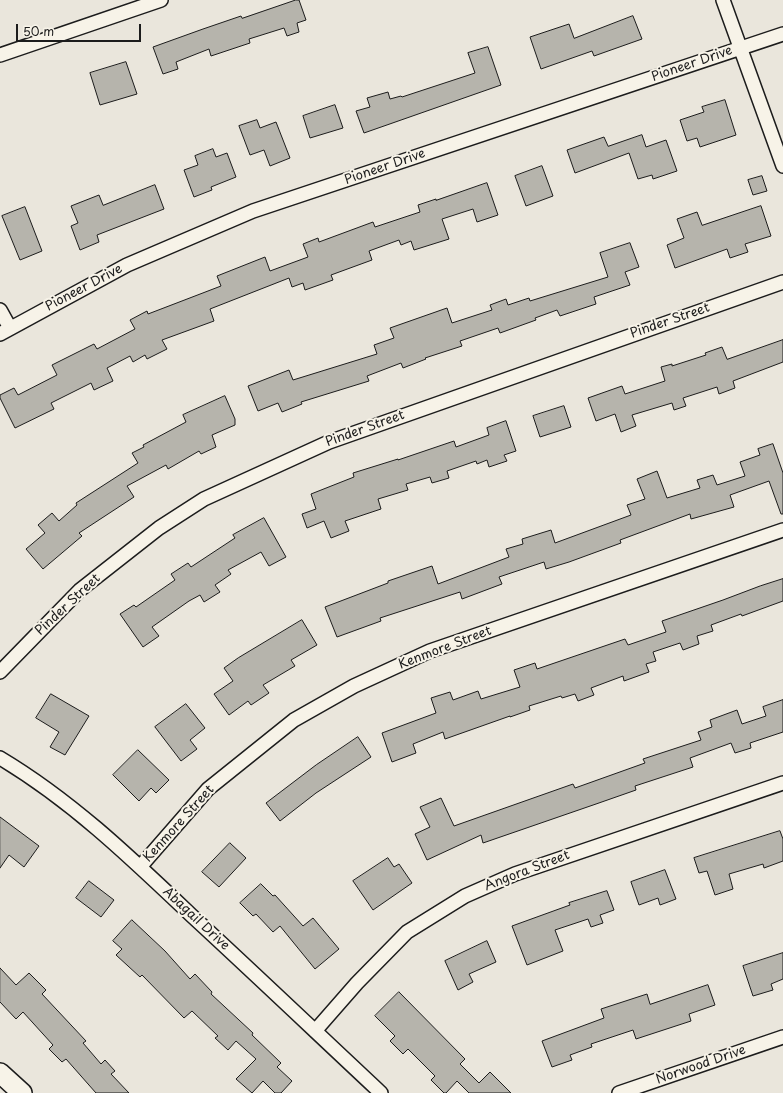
<!DOCTYPE html>
<style>
body{margin:0}
#map{position:relative;width:783px;height:1093px;overflow:hidden;background:#eae6dc;font-family:"Playpen Sans",sans-serif}
canvas{display:block}
.scale{position:absolute;left:16px;top:24px;width:125px;height:18px;box-sizing:border-box;border:2px solid #1c1c1c;border-top:0;padding-left:5px;font-size:12px;line-height:14px;white-space:nowrap;color:#1c1c1c;-webkit-text-stroke:3px #f7f3e8;paint-order:stroke}
</style>
<div id="map">
<canvas width="783" height="1093"></canvas>
<div class="scale">50 m</div>
</div>
<script>
const c = document.querySelector('canvas').getContext('2d');
c.lineJoin = 'round';
function fill(path, color) {
  c.fillStyle = color;
  c.fill(path, 'evenodd');
}
function strokePath(path, color, width, dash) {
  c.strokeStyle = color;
  c.lineWidth = width;
  c.lineCap = dash ? 'butt' : 'round';
  c.setLineDash(dash || []);
  c.stroke(path);
}
function write(font, color, halo, rows, align = 'center') {
  c.font = font + ' "Playpen Sans",sans-serif';
  c.lineWidth = 4;
  c.setLineDash([]);
  c.textBaseline = 'middle';
  c.strokeStyle = halo;
  c.fillStyle = color;
  for (const [text, x, y, turn = 0] of rows) {
    c.save();
    c.translate(x, y);
    c.rotate((+turn || 0) * Math.PI / 180);
    c.textAlign = isNaN(turn) ? turn : align;
    if (halo) c.strokeText(text, 0, 0);
    c.fillText(text, 0, 0);
    c.restore();
  }
}
const building = new Path2D(`
 M296,0H299L306,20L297,23L299,32L287,36L284,28L249,39L250,43L211,56L209,49L176,62L178,69L163,74L153,47L203,29L241,16L242,18Z
 M633,16L642,39L594,56L592,51L541,69L530,37L569,24L574,38Z
 M488,47L501,85L364,133L356,111L370,107L367,98L388,92L390,99L401,96L402,97L475,73L468,53Z
 M126,62L137,94L100,105L90,73Z
 M725,100L736,135L700,147L697,138L687,141L680,120L704,112L702,107Z
 M335,105L343,128L310,138L303,116Z
 M257,120L260,128L276,122L290,158L270,166L264,150L250,155L239,126Z
 M642,135L646,147L666,140L677,171L653,179L652,175L638,179L629,153L575,173L567,150L604,137L608,146Z
 M213,149L216,157L227,153L236,177L211,187L212,190L194,197L184,170L198,165L195,156Z
 M542,166L553,196L526,206L515,176Z
 M762,176L767,191L753,195L748,180Z
 M487,183L498,215L477,222L473,209L442,219L449,239L414,250L411,241L401,245L399,240L369,251L372,260L331,275L333,280L305,290L303,283L292,287L289,278L210,309L214,321L162,340L167,349L147,359L145,355L133,362L130,356L107,368L113,381L94,390L91,383L51,403L54,409L15,428L0,398V395L14,388L18,395L57,375L52,365L94,344L97,349L135,329L130,320L147,311L148,314L221,286L217,276L265,257L270,271L308,257L303,244L318,238L319,242L373,222L375,227L420,212L418,205L436,199V200Z
 M155,185L164,209L97,235L99,242L80,250L71,226L78,223L71,206L99,195L103,205Z
 M761,206L771,236L745,244L748,252L730,258L727,249L675,268L667,245L684,238L677,219L697,212L702,225Z
 M25,207L42,251L20,260L2,216Z
 M630,243L639,267L625,272L630,285L594,297L596,304L560,316L557,310L535,318L536,320L500,333L498,328L460,341L462,346L425,358L426,359L403,368L401,363L367,376L369,381L301,402L302,404L282,412L278,403L258,411L248,386L289,370L293,380L377,354L374,345L394,338L390,328L447,308L452,323L492,310L490,305L506,299L508,305L529,298L530,301L608,277L600,253Z
 M783,340V362L733,381L735,388L719,394L717,387L683,398L686,406L674,410L672,403L632,415L636,426L621,432L615,414L596,421L588,398L622,386L625,394L665,381L661,367L672,364V366L706,355L705,353L722,347L727,359Z
 M225,396L235,419V425L212,435L216,447L201,454L199,451L168,469L166,465L127,486L134,497L79,533L82,536L43,569L26,549L45,533L38,525L52,513L59,521L77,505L76,503L138,463L132,453L144,447L143,445L186,422L183,415Z
 M564,406L571,427L540,437L533,416Z
 M506,421L516,451L504,455L507,461L489,467L487,460L477,464L476,461L447,471L449,478L432,483L430,477L406,484L408,490L378,499L381,509L345,521L349,531L331,538L324,521L307,528L302,514L316,509L311,494L354,477L353,473L398,459V460L454,441L456,447L489,435L487,428Z
 M773,444L783,473V514H781L769,481L730,495L734,507L691,519L690,514L620,540L621,543L569,562L546,569L544,562L499,577L502,584L462,599L460,592L380,618L381,621L337,637L325,607L388,583V581L432,566L438,584L509,557L506,549L523,544L522,539L551,530L555,543L631,515L627,505L645,499L637,479L657,471L667,498L700,488L697,480L713,475L717,485L745,476L740,462L760,455L758,449Z
 M264,518L286,557L269,566L261,552L228,570L231,574L215,585L220,592L204,602L200,595L189,601L152,627L159,636L143,647L120,614L134,605L136,607L175,580L171,574L188,563L191,567L235,538L233,535Z
 M783,579V601L742,616L741,614L711,625L713,631L697,636L699,644L683,650L680,643L653,652L656,661L646,664L649,672L624,681L623,676L591,688L594,695L578,701L575,694L562,698L561,696L529,706L530,710L510,717V716L445,739L443,732L413,744L416,753L392,762L382,733L436,713L431,698L450,692L453,700L478,691L481,699L520,687L514,670L535,663L537,669L625,639L628,645L666,632L662,621L723,600L760,586Z
 M302,620L317,645L291,660L295,666L263,685L269,693L251,705L248,701L229,715L214,694L233,681L224,668L238,658Z
 M51,694L89,716L65,755L50,747L59,732L36,718Z
 M783,700V732L750,743L751,748L735,753L731,743L690,758L693,767L635,786L636,790L596,804L483,843L481,835L427,860L415,834L430,827L420,807L441,798L454,826L573,784L575,788L645,763L643,759L701,740L698,732L712,727L710,720L737,710L742,724L766,716L763,707Z
 M186,704L205,728L190,740L197,749L181,761L155,727Z
 M358,737L371,757L316,793L280,821L266,803L316,765Z
 M138,750L169,780L156,793L151,788L139,801L113,775Z
 M0,817L39,846L24,867L9,855L0,868Z
 M780,831L783,839V861L764,868L763,864L729,874L733,889L715,895L707,871L699,873L694,858Z
 M230,843L246,858L219,887L202,872Z
 M388,858L394,867L399,864L412,883L373,910L353,881Z
 M665,870L676,899L660,905L658,898L639,905L631,882Z
 M89,881L114,900L101,917L76,898Z
 M261,884L273,896L275,895L303,926L313,918L339,949L315,969L280,926L273,932L256,914L253,916L240,903Z
 M607,891L614,910L600,915L603,923L591,927L588,919L555,930L563,951L527,965L512,926L570,905L569,903Z
 M132,920L165,951L190,979L195,974L212,992L211,994L253,1033L252,1035L281,1063L277,1067L292,1081L281,1093H275L263,1081L252,1093L236,1079L256,1059L236,1041L228,1050L215,1038L218,1036L192,1011L184,1018L142,975L140,977L116,955L122,949L113,941Z
 M487,941L496,962L469,974L473,982L458,990L445,961Z
 M783,953V979L771,984L773,990L753,996L743,966Z
 M0,968L16,985L29,973L46,990L42,994L86,1041L83,1043L101,1064L105,1060L115,1071L111,1074L129,1093H96L66,1059L62,1062L49,1049L53,1045L23,1012L16,1019L0,1002Z
 M708,985L715,1005L689,1014L691,1021L636,1039L633,1030L591,1044L592,1047L570,1055L572,1060L552,1067L542,1041L604,1018L601,1009L647,994L650,1004Z
 M399,992L465,1059L460,1064L479,1083L490,1072L511,1093H469L457,1081L446,1093H444L431,1080L435,1076L408,1049L403,1054L390,1041L395,1036L375,1016Z`);
fill(building, '#b6b4ac');
strokePath(building, '#1c1c1c', 1);
const street = new Path2D(`
 M723,0L783,166
 M0,55L161,0
 M0,310L10,328
 M0,334L127,265L253,211L783,34
 M0,672L80,590L159,528L204,499L329,442L783,282
 M0,758C72,801 131,858 191,915C255,974 318,1034 381,1093
 M140,867L208,789L294,720L354,686L430,651L783,530
 M315,1031L357,983L407,932L465,896L515,874L783,783
 M619,1093L783,1037`);
const secondary = new Path2D(`
 M0,1073L22,1093`);
strokePath(street, '#1c1c1c', 16);
strokePath(secondary, '#1c1c1c', 22);
strokePath(street, '#f7f3e8', 13);
strokePath(secondary, '#f7f3e8', 19);
write('13px', '#1c1c1c', '#f7f3e8', [
 ["Pioneer Drive",692,64,-19],
 ["Pioneer Drive",385,167,-19],
 ["Pioneer Drive",84,288,-28],
 ["Pinder Street",670,321,-19],
 ["Pinder Street",365,429,-20],
 ["Pinder Street",68,605,-43],
 ["Kenmore Street",445,648,-21],
 ["Kenmore Street",179,824,-48],
 ["Angora Street",527,871,-21],
 ["Abagail Drive",196,919,43],
 ["Norwood Drive",701,1065,-19]
]);
</script>
